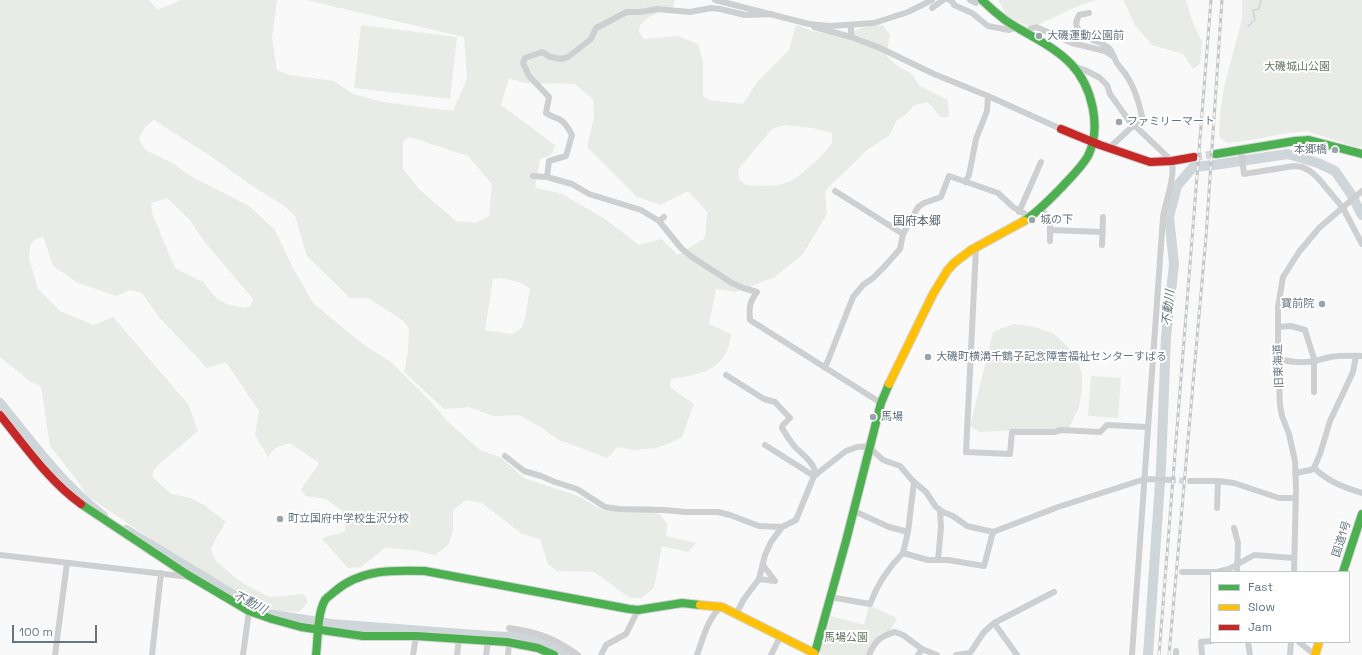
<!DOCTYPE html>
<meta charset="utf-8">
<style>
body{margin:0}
#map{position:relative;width:1362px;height:655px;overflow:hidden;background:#f9f9f9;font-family:"Space Grotesk",sans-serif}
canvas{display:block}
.legend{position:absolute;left:1210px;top:571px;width:140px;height:72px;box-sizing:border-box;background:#fff;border:1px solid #c1c8cd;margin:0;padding:5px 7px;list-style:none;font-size:12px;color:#657683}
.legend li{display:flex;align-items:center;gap:8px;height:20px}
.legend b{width:20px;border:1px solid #c1c8cd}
.scale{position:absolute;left:12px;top:625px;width:85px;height:18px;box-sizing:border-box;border:2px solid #657683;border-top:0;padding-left:5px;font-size:12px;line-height:14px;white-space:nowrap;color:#657683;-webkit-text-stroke:3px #fff;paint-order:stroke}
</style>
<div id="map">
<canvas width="1362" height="655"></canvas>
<ul class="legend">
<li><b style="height:5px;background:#4caf50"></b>Fast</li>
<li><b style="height:5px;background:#ffc107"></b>Slow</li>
<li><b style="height:5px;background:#c62828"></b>Jam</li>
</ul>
<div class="scale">100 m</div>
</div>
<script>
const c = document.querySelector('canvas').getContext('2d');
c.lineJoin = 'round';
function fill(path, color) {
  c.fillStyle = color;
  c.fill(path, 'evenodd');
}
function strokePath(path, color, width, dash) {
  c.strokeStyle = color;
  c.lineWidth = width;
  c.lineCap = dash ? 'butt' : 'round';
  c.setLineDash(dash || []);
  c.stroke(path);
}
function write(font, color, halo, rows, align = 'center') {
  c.font = font + ' "Space Grotesk","Noto Sans JP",sans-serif';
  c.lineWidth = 4;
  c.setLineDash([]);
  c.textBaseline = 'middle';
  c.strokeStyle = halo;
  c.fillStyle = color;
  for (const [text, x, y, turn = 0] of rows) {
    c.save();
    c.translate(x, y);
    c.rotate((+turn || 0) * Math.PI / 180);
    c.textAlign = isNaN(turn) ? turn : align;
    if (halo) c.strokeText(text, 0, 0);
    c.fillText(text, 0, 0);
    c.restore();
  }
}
fill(new Path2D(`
 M0,0H149L158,10L181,0H277L272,38L277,70L289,75L334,81L353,94L383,102L453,111L467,78L464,37L306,0H675L673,7L649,17L640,25L639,32L644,39L678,36L698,44L703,62V96L709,100L743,104L757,82L789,50L796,25L812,31L839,36L864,27L883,25L890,35L886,56L899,67L911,73L920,86L948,100L949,117H940L928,102L914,105L905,115L896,121L890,135L867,150L825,191L827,214L803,254L775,277L736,292L716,289L709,324L731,334C730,340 729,348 726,353C714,374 693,375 671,379L670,387L694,404L682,437L672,442L656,448L634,450L617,447L608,458L559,440L539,426L519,415L493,416L469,407L444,409L404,372L408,351L409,328L401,319L368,298H350L307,256L295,216L283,205L251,185L209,155L154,120C146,125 142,131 139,139L145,150L174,164L190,176L249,206L275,230L293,268L313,303L364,345L391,362L431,402L447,421L480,450L500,457L524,478L578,496L604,511L652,506L667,523L666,536L696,543L688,552L662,546L654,588L641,598H630L594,572L557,571L548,564L540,539L522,534L482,503L466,500L453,510V531L448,545L435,555L412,550L385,548L361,567L348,568L322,539C332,533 336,537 346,530L342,511L326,499L306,496L301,490L319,463L290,443L275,448L268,457L255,435L259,411L226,362L207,368L159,317L142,293L130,290L116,296L78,283L53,266L43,236L34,240L30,246L29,258L38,289L60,311L93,325L113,317L188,404L198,431L158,465L153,471V477L171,494L191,498L206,506L226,522L215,540L211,549L216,561L232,575L244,584L269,597L304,594L308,602L299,612L276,611L245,599L177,557L86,495L77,480L50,446L41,386L31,382L0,357ZM509,78L524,83L575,84L593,99L594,117L587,147L636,196L660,205L688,191L707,212L705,238L678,255L661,239L639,245L605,219L560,193L535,188L540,159L551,155L555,145L501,105ZM785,125L812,128L832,133C832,135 832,139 832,142C828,152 798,178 789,182C776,187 759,186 746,185L739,179L738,170L772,129ZM410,137L468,156L492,184L489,216L475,223L456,221L420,190L403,169V141ZM167,198L189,219L204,241L253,299L251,306L244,308L227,304L217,299L203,282L175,268L152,213L151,203ZM502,278L521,283L530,288L525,318L522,328L512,334L485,330L493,279Z
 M998,0H1097L1078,6L1031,28L1007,16Z
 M1120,0H1186L1193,23L1202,41L1200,64L1193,69L1183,54L1152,45L1134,24L1124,1Z
 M1242,0H1362V147H1357L1306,131L1288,133L1245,141L1228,143L1220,138L1219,134L1220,114L1224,87L1242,19Z
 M361,25L457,37L450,99L354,88Z
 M1013,324L1030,326L1053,333L1067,346L1077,359L1082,373V388L1079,407L1069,428L979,432L970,426L993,332Z
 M1091,376L1121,378L1118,418L1088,416Z
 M869,605L897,618L890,631L879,634L868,655H823L819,653L831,616L864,625Z`), '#e8ebe6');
strokePath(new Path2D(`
 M1248,26L1255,20L1253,10L1259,9L1261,0`), '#ced6d9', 1.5);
strokePath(new Path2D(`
 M0,403C32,443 63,485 103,516
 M126,530L255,608L267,614L331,624L476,635L506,637L513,635L537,641L556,648L567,655
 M1148,655L1161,468L1166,337L1174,264L1169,217L1177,186L1193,167L1214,165L1288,154L1318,163L1335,171L1351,194L1362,215`), '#ced6d9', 10);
strokePath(new Path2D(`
 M1170,480L1190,481`), '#d4d8dc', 6, [6, 3]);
strokePath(new Path2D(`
 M1194,157L1216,154`), '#d4d8dc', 8, [8, 4]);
const fast = new Path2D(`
 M982,0C989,7 997,14 1005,20C1027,35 1053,45 1071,64C1092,86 1102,127 1088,156C1081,168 1070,178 1061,188C1049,200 1038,212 1024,221
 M1216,154L1295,141L1309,140L1362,154
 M81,504L188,575L249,611L272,619L301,627L363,636H416L507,642L538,648L554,655
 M1343,572L1362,514
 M316,655C318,640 317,614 325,600C327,597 331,595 334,592C360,569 393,570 425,571L629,609L638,610L682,603L700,605
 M813,655L816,649L846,541L881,403L889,384`);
const slow = new Path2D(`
 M889,384L933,294L947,271L954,263L971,250L1024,221
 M700,605L722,607L814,653
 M1315,655L1319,642`);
const jam = new Path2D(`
 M1061,129L1100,145L1150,162L1172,161L1194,157
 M0,415C25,446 49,481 81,504`);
strokePath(fast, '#d5d6d7', 10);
strokePath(slow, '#d5d6d7', 10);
strokePath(jam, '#d5d6d7', 10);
strokePath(new Path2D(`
 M715,0L809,24L830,26L874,23L908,12L932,0
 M949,0L952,1L954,5L972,13L988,26L1009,30L1016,27
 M970,0L976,3
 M932,8L943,0
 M851,26V37L880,48L934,74L988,96L1061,129
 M814,27L851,37
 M1028,34L1030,29L1036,27L1072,43L1105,51L1114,57
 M1073,66L1085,70L1100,78L1107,85L1110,94L1130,122L1134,125L1139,121L1142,116C1139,103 1135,89 1128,78C1125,72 1120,68 1117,63C1114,58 1113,53 1110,49C1101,40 1083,41 1077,27C1075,23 1077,19 1079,15L1089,13
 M1109,148L1134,125L1172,161C1175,179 1166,199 1163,217L1132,655
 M1241,150L1244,174L1294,166L1302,167L1310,171L1318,178L1343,208L1362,244
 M533,176L547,177L572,184L589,194L641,210L659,221
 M547,177L549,161L566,156L572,135C569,129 565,122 559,119C554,117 550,116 546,113L549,97L529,76L523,63L525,58L542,52L550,57L561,59L568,57L591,39L596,28L627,12H640L657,9L690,12L711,8L720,9L745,15L772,14
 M965,182L969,175L976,139L987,111L988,96
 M835,191L903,234
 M1040,210L1050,217V241
 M1019,212L1041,162
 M664,217L659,221L681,248L692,257L732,283L743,288L757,292C749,303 749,307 750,320L881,403
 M1050,230L1103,232
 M1102,245L1103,217
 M976,248L966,452L1010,454L1012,432H1054L1061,430L1100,432L1107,425L1147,427
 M1278,327L1291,326L1305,330L1315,362
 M1278,359C1287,361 1296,363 1306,362C1315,362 1322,359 1330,357C1341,355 1351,356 1362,356
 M1314,362V392
 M825,368L853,297L863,285L873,278L884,267L900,249L903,234L918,207L924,203L941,197L949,176L998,193L1013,207L1030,217
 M726,375L764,399L775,402L790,418L783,425L782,428C786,435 790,441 795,447C804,456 814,462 816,475
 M765,445L814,476
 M870,448L883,460L900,466L912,480L926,492L936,507L943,512L953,516L967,526L993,532
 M505,456L524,471L541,476L555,482L577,489L605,507L619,509L664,510L686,512H718L730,515L759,526L782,527
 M1314,468C1329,482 1343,487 1362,493
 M1295,473L1311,470L1314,468L1320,454L1330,421L1353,372L1356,356
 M1190,481H1218L1234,483L1279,498H1296
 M1217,508L1218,481
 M854,511L889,527L908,532L903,553
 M1234,528L1238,543L1237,572
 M908,532L914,482
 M0,555L190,577
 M938,560L941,527L940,511
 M763,565L775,581
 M1182,572H1217L1229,569L1254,555L1294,558
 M1294,572L1296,489L1295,461L1289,434L1282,416L1280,405L1278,359V307L1283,277L1299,252L1319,228L1362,191
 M759,579L775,581
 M830,597L870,604C877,585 889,567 903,553L928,560H948L984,566L993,532L1058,507L1145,479L1170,480
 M736,614L744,599L759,579L765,555L771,542L782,527L796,520L814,476L846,451L857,447L871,446
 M509,628C538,632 554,638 578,655
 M1248,642L1250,655
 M1299,642L1315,655
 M55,655L67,563
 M152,655L161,573
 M243,655L249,611
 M413,655L416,636
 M457,655L459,639
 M486,655L488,641
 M508,655L509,642
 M601,655L606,645L626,634L638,610
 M697,655C702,641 709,614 722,607
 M771,655L780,637
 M869,655C875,641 880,636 895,632L903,635L922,649
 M918,655L922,649L937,655
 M956,655L970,653L984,632L994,623
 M1017,655L994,623L1054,592
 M1176,655V651
 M1202,655L1201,642L1211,641
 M1290,655L1291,642`), '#cecfd0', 6);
strokePath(fast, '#4caf50', 8);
strokePath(slow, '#ffc107', 8);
strokePath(jam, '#c62828', 8);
const rail = new Path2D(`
 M1159,655L1211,0
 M1169,655L1206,237L1222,0`);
strokePath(rail, '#c3c5c6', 3);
strokePath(rail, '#fff', 1.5, [4.5]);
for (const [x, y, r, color] of [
 [1039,36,4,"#99a4ac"],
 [1119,122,4,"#99a4ac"],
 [1335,150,4,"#99a4ac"],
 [1032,220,4,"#99a4ac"],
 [1322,304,4,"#99a4ac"],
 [928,357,4,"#99a4ac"],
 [873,417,4,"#99a4ac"],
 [280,519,4,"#99a4ac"]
]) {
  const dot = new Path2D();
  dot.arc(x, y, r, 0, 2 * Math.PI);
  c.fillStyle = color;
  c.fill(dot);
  strokePath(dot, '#fff', 1.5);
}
write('11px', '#657683', '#fff', [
 ["大磯運動公園前",1047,36],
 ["ファミリーマート",1127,122],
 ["本郷橋",1327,150,"right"],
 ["城の下",1040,220],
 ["寶前院",1314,304,"right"],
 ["大磯町横溝千鶴子記念障害福祉センターすばる",936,357],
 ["馬場",881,417],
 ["町立国府中学校生沢分校",288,519]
], 'left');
write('11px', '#687a64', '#fff', [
 ["大磯城山公園",1297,67],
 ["馬場公園",846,638]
]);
write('11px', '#657683', '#fff', [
 ["旧東海道",1279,366,-92],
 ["国道1号",1342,539,-72]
]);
write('12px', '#57646e', '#fff', [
 ["国府本郷",917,222]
]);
write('italic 12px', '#60757c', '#fff', [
 ["不動川",1169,308,-84],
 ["不動川",250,603,27]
]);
</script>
